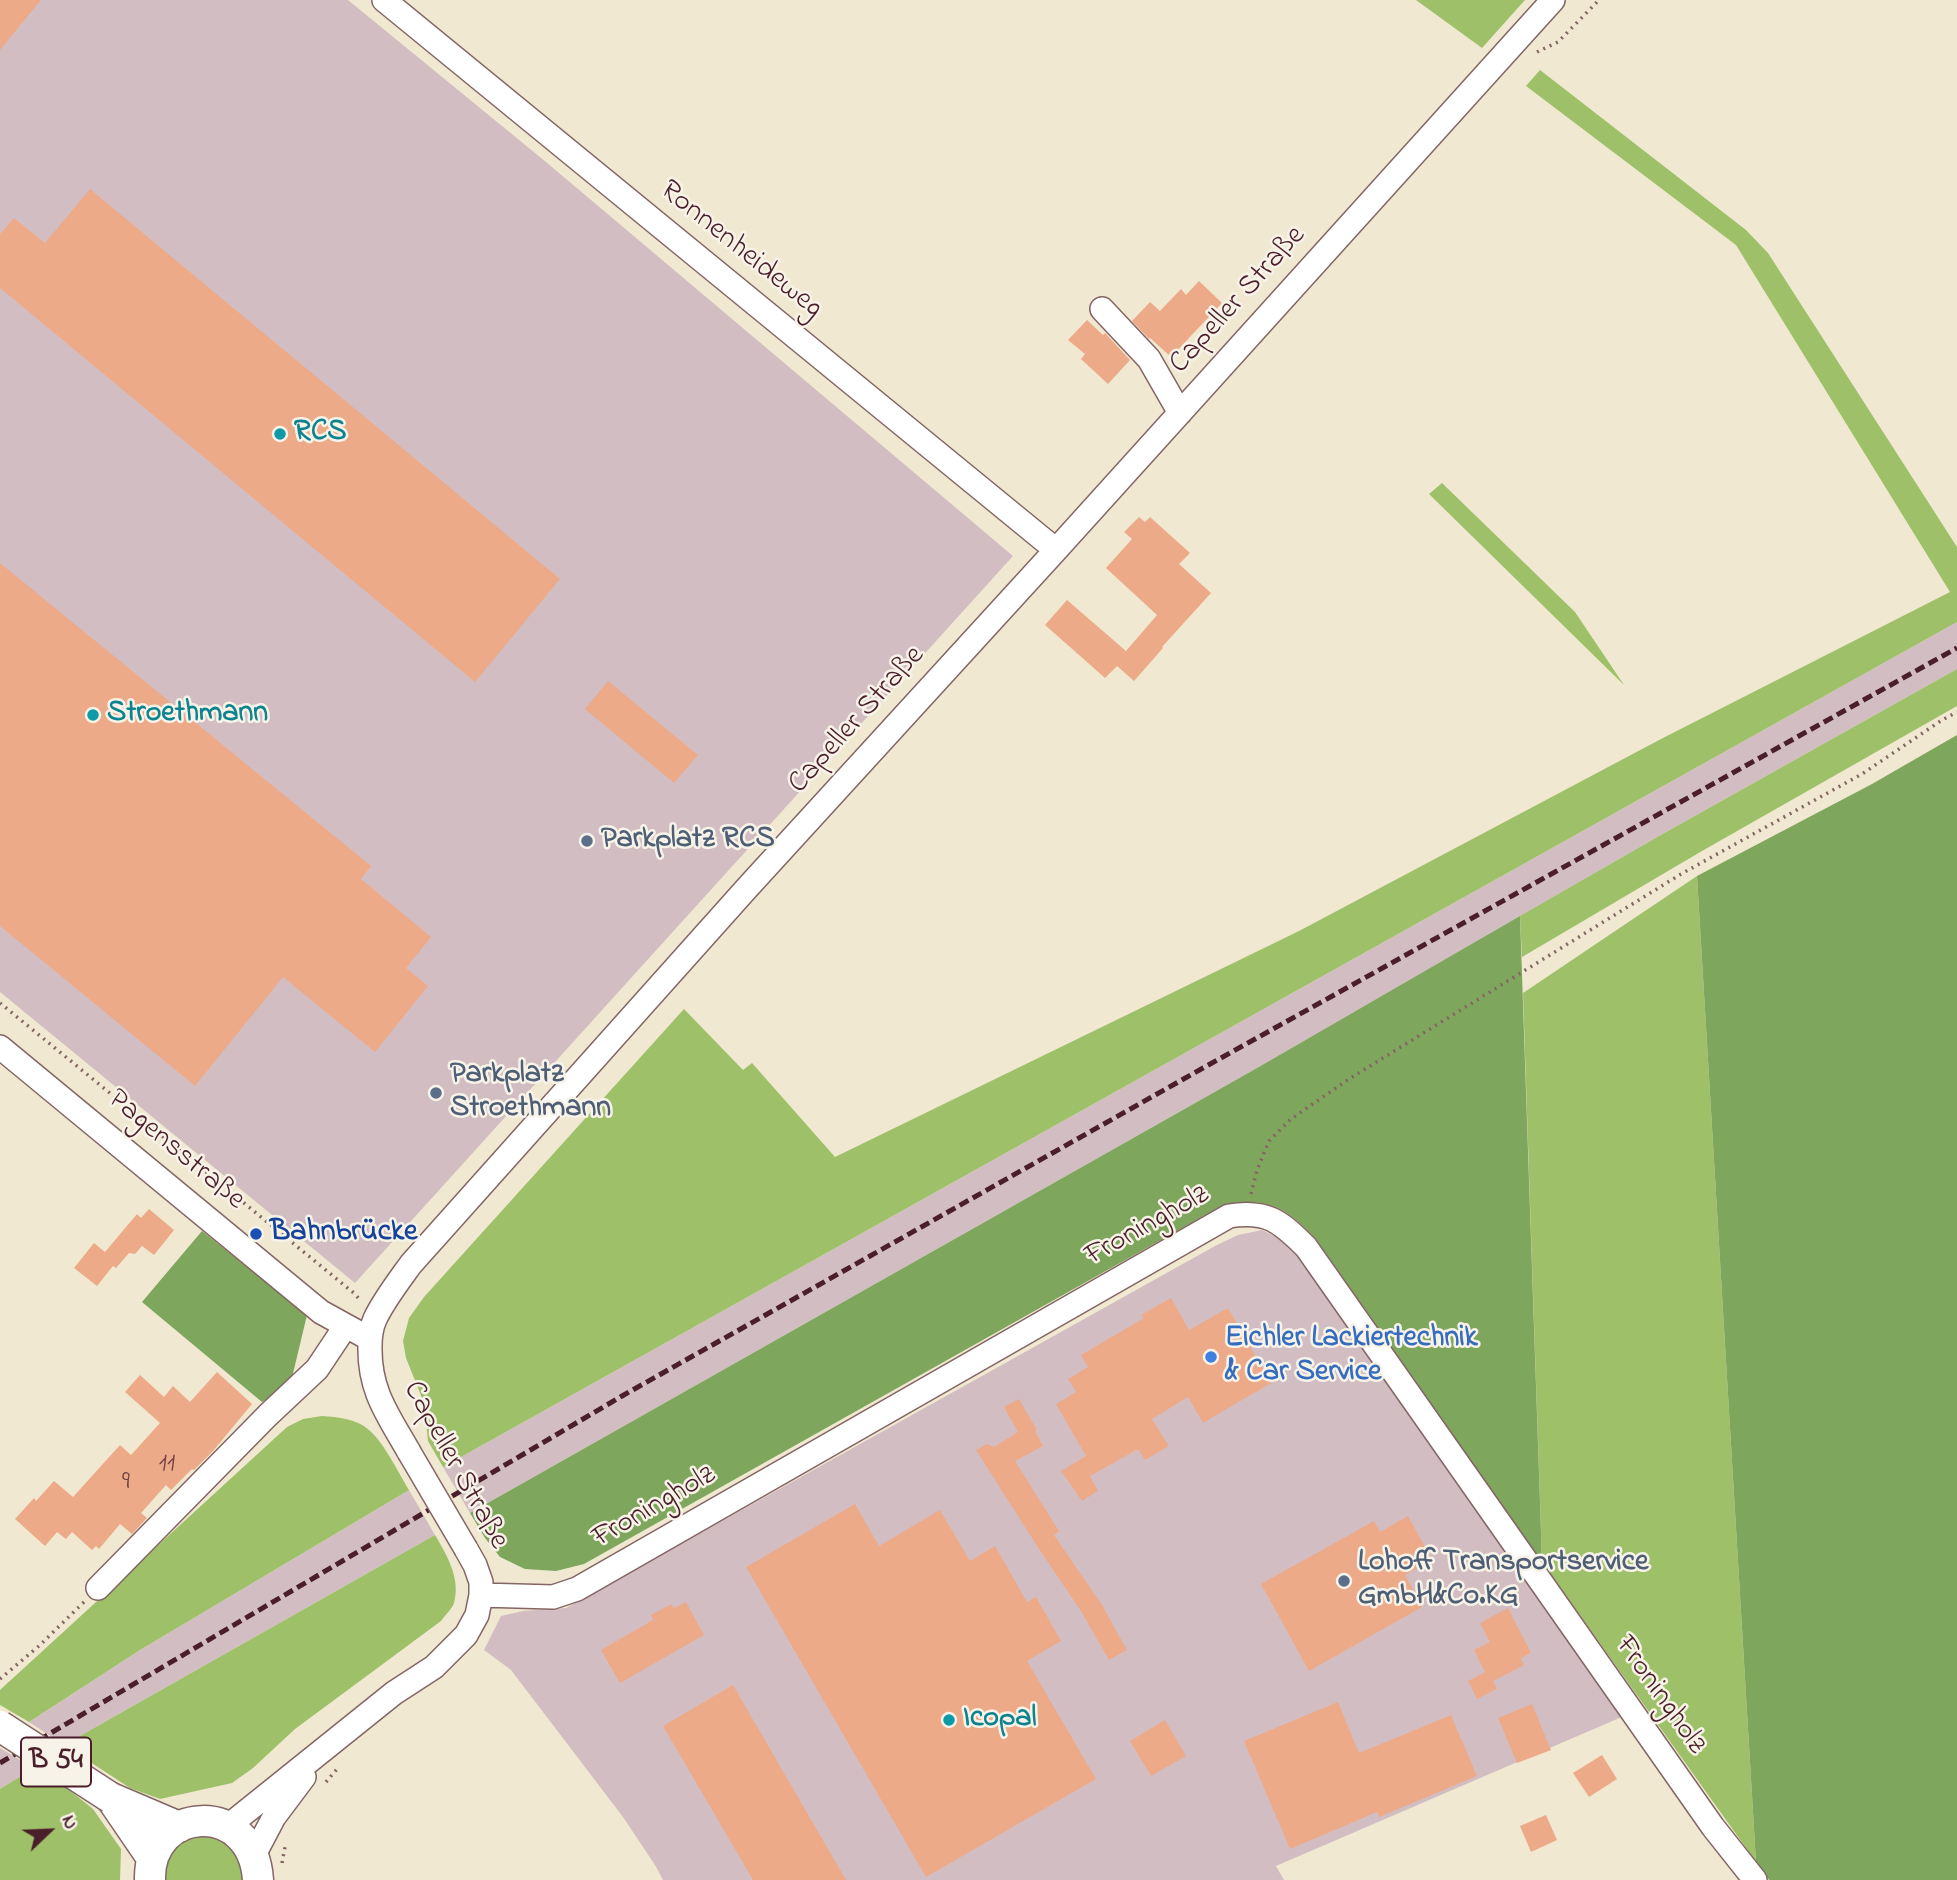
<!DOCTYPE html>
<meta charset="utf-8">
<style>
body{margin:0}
#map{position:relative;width:1957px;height:1880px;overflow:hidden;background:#f0e8d0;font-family:"Indie Flower",sans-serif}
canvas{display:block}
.north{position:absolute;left:14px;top:1796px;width:70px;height:70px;-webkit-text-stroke:5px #f7f3e8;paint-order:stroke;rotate:67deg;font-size:19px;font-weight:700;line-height:28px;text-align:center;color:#4a1f2b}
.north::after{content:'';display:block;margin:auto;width:24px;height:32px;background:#4a1f2b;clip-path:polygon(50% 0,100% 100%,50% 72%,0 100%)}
</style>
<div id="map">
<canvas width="1957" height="1880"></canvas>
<div class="north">N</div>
</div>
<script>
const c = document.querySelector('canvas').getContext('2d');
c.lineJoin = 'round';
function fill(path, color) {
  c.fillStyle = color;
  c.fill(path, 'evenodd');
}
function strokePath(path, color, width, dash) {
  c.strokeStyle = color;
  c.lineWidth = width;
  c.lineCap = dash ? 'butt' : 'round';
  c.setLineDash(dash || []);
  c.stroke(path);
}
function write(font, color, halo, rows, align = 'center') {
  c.font = font + ' "Indie Flower",sans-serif';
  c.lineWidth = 5;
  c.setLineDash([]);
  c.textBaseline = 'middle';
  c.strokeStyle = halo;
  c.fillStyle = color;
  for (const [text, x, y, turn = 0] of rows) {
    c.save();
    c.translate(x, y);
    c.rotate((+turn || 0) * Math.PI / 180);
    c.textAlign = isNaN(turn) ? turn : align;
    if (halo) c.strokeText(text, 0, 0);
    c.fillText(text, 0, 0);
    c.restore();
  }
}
fill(new Path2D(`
 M0,0H348L546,162L1013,556L355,1283L0,992Z
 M1957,622V669L1659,836L1257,1068L470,1513L443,1467Z
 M1262,1230L1279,1238L1295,1254L1350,1330L1624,1716L1276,1866L1284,1880H663L655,1865L623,1817L511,1670L484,1650L501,1616L523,1611L566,1608L1215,1246L1238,1235Z
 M409,1490L435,1535L64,1745L29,1722L140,1650Z
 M0,1748L34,1768L0,1789Z`), '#d2bec2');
fill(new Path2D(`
 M1416,0H1525L1482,48Z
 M1540,70L1746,230L1768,253L1957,547V622L443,1467L428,1441L424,1403L406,1358L403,1341L409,1318L424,1297L684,1009L743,1070L752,1063L835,1157L1299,931L1661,739L1950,592L1736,245L1526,86Z
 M1442,483L1575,612L1624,685L1429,494Z
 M1957,669V706L1702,851L1522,957L1520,916L1659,836Z
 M1697,876L1756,1862L1542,1562L1523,993Z
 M322,1416C338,1417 357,1419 369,1430C385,1444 398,1472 409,1490L140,1650L29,1722L0,1705V1690L287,1427L303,1419Z
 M435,1535C447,1555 461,1579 454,1603C452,1609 445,1615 441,1621L295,1729L253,1768L232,1783L160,1799L130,1788L64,1745Z
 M34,1768L63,1785L93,1809L121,1849L120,1880H0V1789Z
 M206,1830L236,1845L245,1880H162L173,1842Z`), '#9ec069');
fill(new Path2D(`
 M1957,735V1880H1769L1756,1862L1697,876L1872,784Z
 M1520,916L1542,1562L1316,1239C1286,1208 1270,1197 1225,1204L584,1564L556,1571L525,1569L500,1557L485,1538L470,1513L1257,1068Z
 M202,1231L307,1315L290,1386L262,1402L142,1302Z`), '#7ea65d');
fill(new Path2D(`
 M0,0H41L0,50Z
 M90,189L560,579L475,682L0,288V234L14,218L45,243Z
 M1199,281L1222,303L1171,357L1150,338L1149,339L1132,321L1150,302L1160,311L1181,289L1186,295Z
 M1087,320L1103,335L1105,333L1130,360L1108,384L1081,359L1085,354L1068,340Z
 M1139,517L1145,522L1150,517L1190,553L1179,564L1211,593L1162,647L1163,648L1134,681L1117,666L1105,678L1045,625L1067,600L1126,651L1157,615L1106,568L1132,539L1124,532Z
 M0,563L371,866L361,879L431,937L406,968L428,986L375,1052L283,977L195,1086L0,926Z
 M608,681L698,755L674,783L585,709Z
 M149,1209L174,1230L154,1255L142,1246L135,1254L129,1253L116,1268L113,1266L97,1286L74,1268L94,1243L105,1252L137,1214L141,1218Z
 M1171,1298L1189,1330L1228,1308L1271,1383L1203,1423L1188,1397L1152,1419L1169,1446L1145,1460L1138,1449L1090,1476L1098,1491L1082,1501L1061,1471L1086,1456L1056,1404L1076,1392L1068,1379L1088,1367L1081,1355L1144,1318L1141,1315Z
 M217,1372L252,1404L213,1451L194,1470L192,1469L171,1490L166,1485L141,1513L147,1518L132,1534L120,1524L99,1549L96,1546L92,1550L72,1532L66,1539L57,1532L45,1546L15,1519L34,1498L36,1501L54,1481L73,1497L120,1445L131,1455L160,1423L125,1392L140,1375L164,1397L173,1386L190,1402Z
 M1019,1399L1037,1430L1035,1431L1043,1446L1015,1461L1059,1531L1054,1535L1102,1605L1127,1650L1109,1660L1081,1611L1041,1552L976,1450L987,1444L994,1447L1018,1432L1004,1407Z
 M855,1504L879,1546L940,1510L970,1561L995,1546L1027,1602L1036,1597L1061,1641L1027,1661L1096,1779L926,1877L746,1567Z
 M1408,1516L1432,1560L1405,1575L1422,1607L1309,1671L1261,1584L1374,1521L1380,1532Z
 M686,1602L704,1635L620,1683L601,1650L653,1620L651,1615L671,1604L674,1608Z
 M1508,1608L1531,1653L1521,1658L1524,1665L1493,1681L1497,1689L1477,1699L1468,1681L1485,1672L1474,1650L1490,1642L1480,1623Z
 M733,1685L846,1880H753L663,1726Z
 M1338,1702L1359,1753L1451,1715L1477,1776L1379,1817L1377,1812L1290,1849L1244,1741Z
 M1532,1704L1551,1750L1517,1763L1498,1718Z
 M1165,1720L1186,1756L1151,1776L1130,1741Z
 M1602,1755L1617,1779L1589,1797L1573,1773Z
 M1546,1815L1557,1840L1531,1852L1520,1826Z`), '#edaa89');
const minor = new Path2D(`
 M384,0L1056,550
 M1102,309L1149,359L1180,413
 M0,1047L321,1312L370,1339
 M409,1452C388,1415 369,1391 370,1346C370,1337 371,1328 375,1319C384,1300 398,1282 411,1264L747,888L1056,550L1553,0
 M98,1588L268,1415L317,1369L345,1327
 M481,1595L553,1597L577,1589L1229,1216C1267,1210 1280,1221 1306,1247L1713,1827L1755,1880
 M227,1827L394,1693L434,1667L466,1635L477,1615L481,1595V1582L475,1565L466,1549
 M254,1855L274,1817L304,1777`);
const major = new Path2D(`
 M111,1798L179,1827
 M111,1798L152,1858
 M150,1880C148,1805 253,1798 258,1880`);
strokePath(minor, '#846565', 26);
strokePath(major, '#846565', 33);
strokePath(new Path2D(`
 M1537,52L1558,42L1599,0
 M0,1003L355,1294L360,1300
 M1251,1194L1257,1170L1269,1141L1291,1119L1349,1079L1681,874L1862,774L1942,720L1957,712
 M0,1679L40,1645L84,1602
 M326,1782L337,1769
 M282,1863L285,1847`), '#846565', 3.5, [2, 5]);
strokePath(minor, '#fff', 23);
strokePath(major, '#fff', 30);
strokePath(new Path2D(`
 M0,1763L622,1396L1203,1068L1957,648`), '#4a1f2b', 5, [10, 5]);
const minorBridge = new Path2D(`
 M409,1452L466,1549`);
const majorBridge = new Path2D(`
 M0,1726L111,1798`);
strokePath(minorBridge, '#846565', 26, []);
strokePath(majorBridge, '#846565', 33, []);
strokePath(minorBridge, '#fff', 23);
strokePath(majorBridge, '#fff', 30);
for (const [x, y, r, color] of [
 [280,434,7,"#0f9aa8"],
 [93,715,7,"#0f9aa8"],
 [587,841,7,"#5c6f8a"],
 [436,1093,7,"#5c6f8a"],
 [256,1234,7,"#1a4fb4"],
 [1211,1357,7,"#3f7fe0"],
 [1344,1581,7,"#5c6f8a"],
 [949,1720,7,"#0f9aa8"]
]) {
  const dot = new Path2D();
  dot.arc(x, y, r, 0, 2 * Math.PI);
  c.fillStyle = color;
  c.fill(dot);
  strokePath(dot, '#f7f3e8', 2.5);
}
write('26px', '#734242', null, [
 ["11",167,1466],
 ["9",126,1484]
]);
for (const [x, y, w] of [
 [56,1762,70]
]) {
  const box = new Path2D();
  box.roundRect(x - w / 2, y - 24.5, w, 49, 5);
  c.fillStyle = '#f7f3e8';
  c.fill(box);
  strokePath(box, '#4a1f2b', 2);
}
write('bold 28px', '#4a1f2b', null, [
 ["B 54",56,1762]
]);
write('30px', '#4a1f2b', '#f7f3e8', [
 ["Ronnenheideweg",740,251,39],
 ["Capeller Straße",1239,301,-48],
 ["Capeller Straße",858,721,-48],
 ["Pagensstraße",175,1151,40],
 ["Froningholz",1148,1227,-29],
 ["Capeller Straße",454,1466,61],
 ["Froningholz",655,1508,-30],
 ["Froningholz",1659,1696,55]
]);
write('bold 30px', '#0d838f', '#f7f3e8', [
 ["RCS",294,434],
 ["Stroethmann",107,715],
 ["Icopal",963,1720]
], 'left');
write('bold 30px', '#4e5e75', '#f7f3e8', [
 ["Parkplatz RCS",601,841],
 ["Parkplatz",450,1076],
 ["Stroethmann",450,1110],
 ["Lohoff Transportservice",1358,1564],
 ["GmbH&Co.KG",1358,1598]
], 'left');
write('bold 30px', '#164399', '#f7f3e8', [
 ["Bahnbrücke",270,1234]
], 'left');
write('bold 30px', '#366cbe', '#f7f3e8', [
 ["Eichler Lackiertechnik",1225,1340],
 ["& Car Service",1225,1374]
], 'left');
</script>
